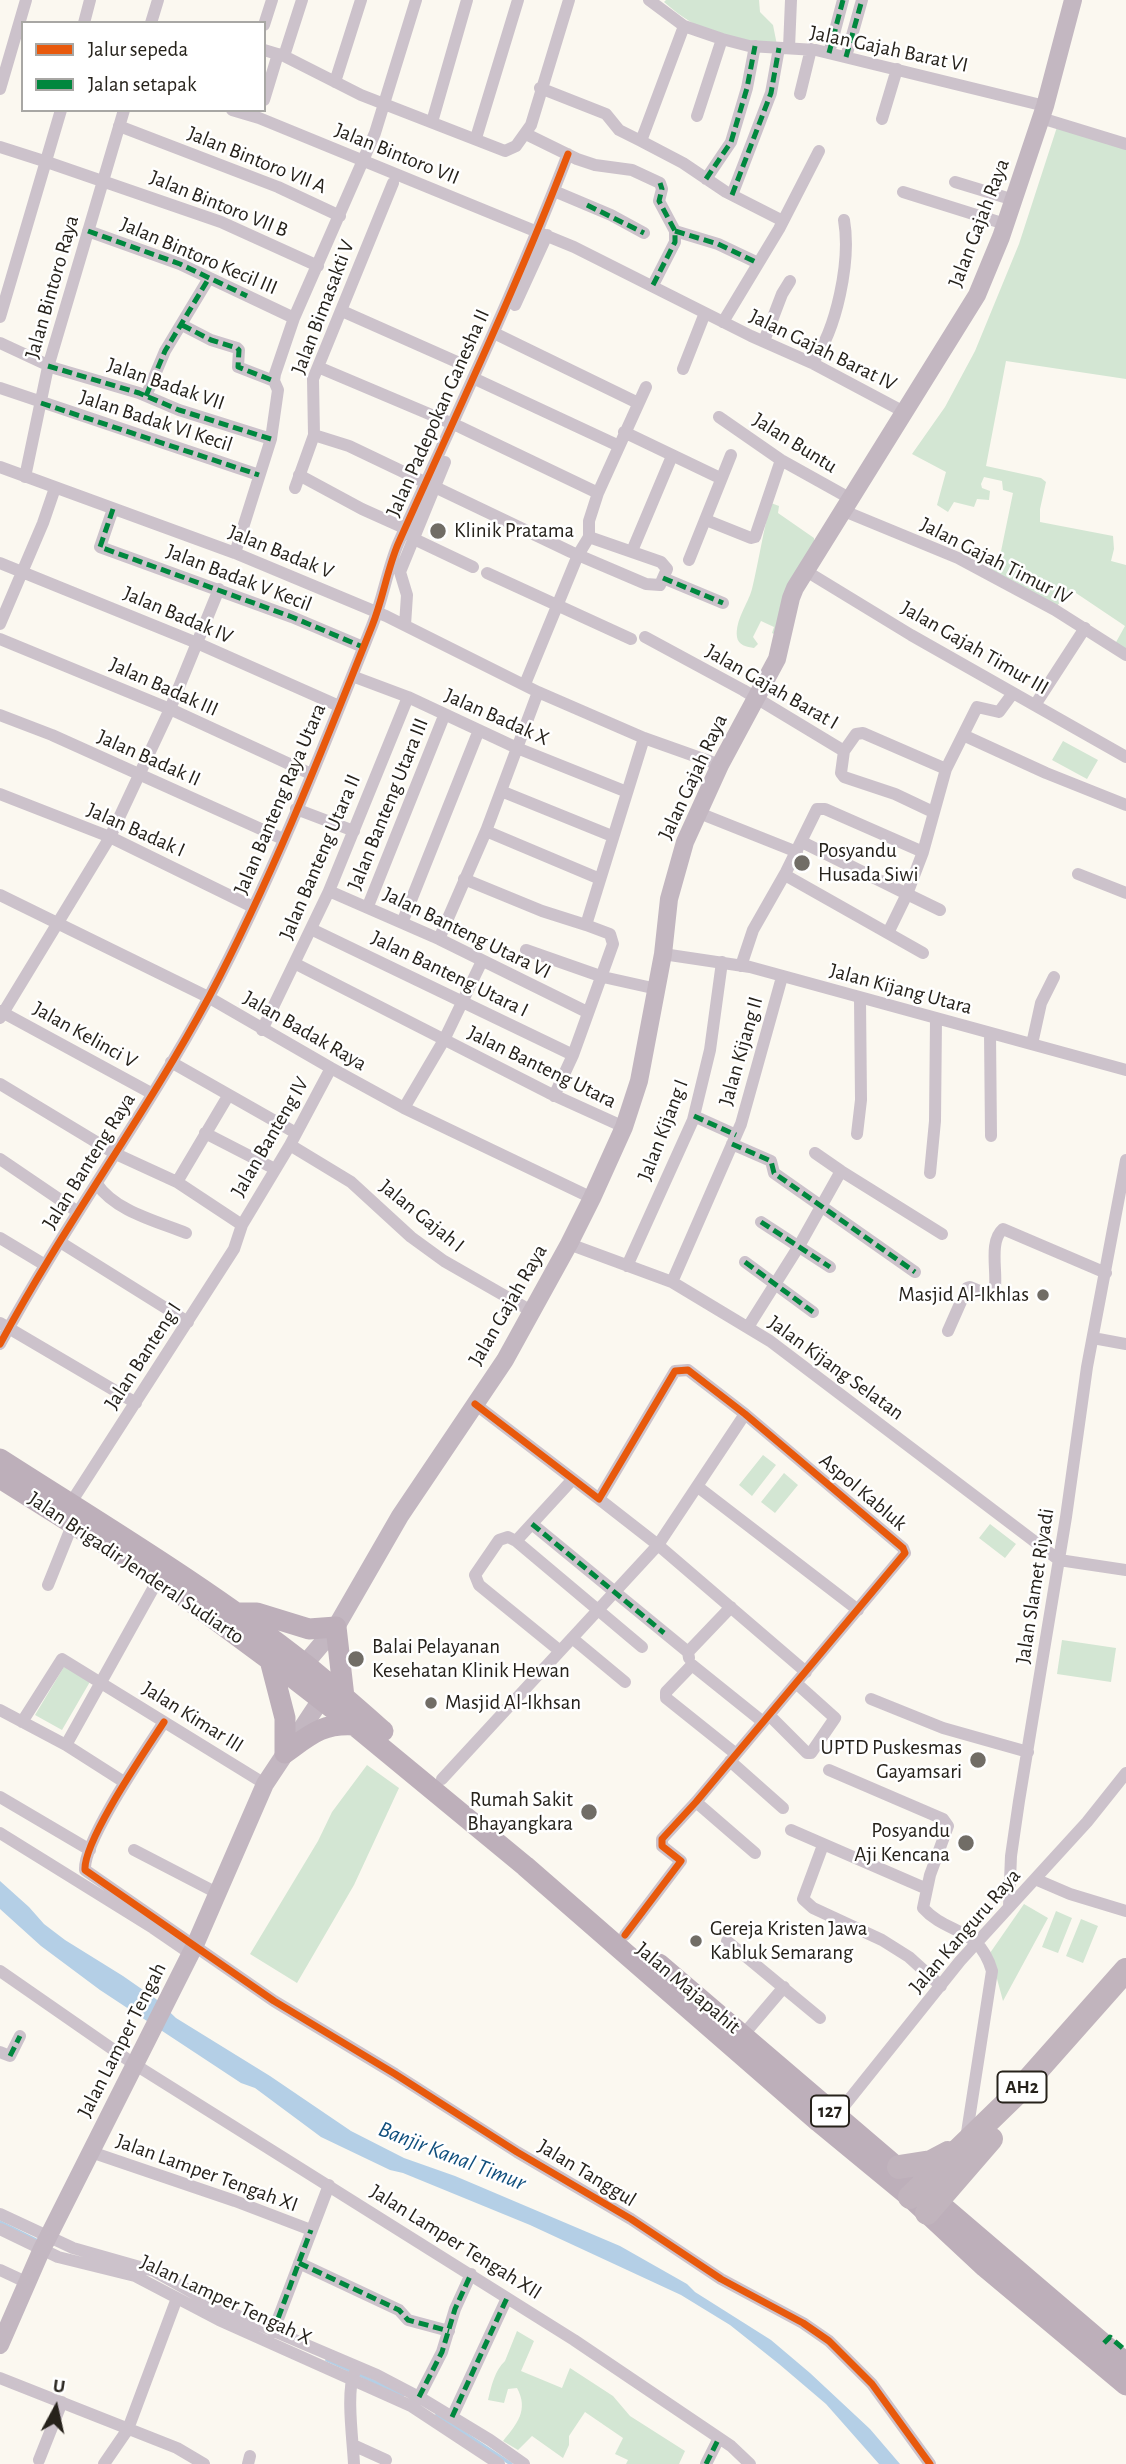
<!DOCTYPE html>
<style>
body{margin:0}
#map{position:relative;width:1126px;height:2464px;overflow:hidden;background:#fbf8f0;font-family:"Alegreya Sans",sans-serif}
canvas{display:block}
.legend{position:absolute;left:21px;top:21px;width:245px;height:91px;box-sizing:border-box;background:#fff;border:2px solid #a8a7a4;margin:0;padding:9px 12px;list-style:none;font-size:21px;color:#26221b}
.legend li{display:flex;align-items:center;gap:14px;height:35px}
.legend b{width:35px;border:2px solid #a8a7a4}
.north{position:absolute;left:21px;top:2373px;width:70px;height:70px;-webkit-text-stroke:5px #fff;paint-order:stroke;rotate:8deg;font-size:19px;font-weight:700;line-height:28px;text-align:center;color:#26221b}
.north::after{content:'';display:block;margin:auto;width:24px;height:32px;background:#26221b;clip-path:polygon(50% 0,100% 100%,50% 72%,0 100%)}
</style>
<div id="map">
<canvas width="1126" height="2464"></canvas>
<ul class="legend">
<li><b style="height:9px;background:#e8590c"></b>Jalur sepeda</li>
<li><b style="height:9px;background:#00873e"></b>Jalan setapak</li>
</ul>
<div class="north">U</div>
</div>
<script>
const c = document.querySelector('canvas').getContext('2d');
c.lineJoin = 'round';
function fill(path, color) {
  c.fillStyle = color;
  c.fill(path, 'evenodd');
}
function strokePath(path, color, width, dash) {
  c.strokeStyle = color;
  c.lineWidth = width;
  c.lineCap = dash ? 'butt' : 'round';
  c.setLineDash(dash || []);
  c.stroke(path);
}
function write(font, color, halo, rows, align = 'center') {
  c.font = font + ' "Alegreya Sans",sans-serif';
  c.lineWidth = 5;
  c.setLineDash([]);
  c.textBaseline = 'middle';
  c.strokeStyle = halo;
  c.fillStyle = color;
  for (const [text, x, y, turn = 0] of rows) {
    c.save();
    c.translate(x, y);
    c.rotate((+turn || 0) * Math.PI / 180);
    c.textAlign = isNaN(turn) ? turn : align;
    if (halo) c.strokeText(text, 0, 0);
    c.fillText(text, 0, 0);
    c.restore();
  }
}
fill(new Path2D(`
 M666,0H759L760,12L773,25L777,45C731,42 699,33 664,2Z
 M1057,127L1126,146V379L1006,361L986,466L1041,478L1046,482L1040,509V522L1113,536L1114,549L1111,561L1126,565V652L1115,644L1125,626L1070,589L1057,606L989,570L999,561L1013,493L1003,490L1002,481L984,477L981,484L982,488L990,491L989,500L977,499L974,507L954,502L948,512L937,505L946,472L912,454L945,407L975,351L1019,244Z
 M771,503L779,506L778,513L814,538V552L774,634L772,633L774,627L761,621L753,637L758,644L754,648C747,647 738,645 737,637C735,620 748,604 752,589C759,560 763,531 771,503Z
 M1063,741L1098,760L1087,779L1052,760Z
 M763,1455L776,1465L752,1496L739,1485Z
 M784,1473L798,1485L775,1513L761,1502Z
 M990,1524L1016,1544L1005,1558L979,1538Z
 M1062,1640L1116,1648L1111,1682L1057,1674Z
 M65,1665L91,1680L62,1730L35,1715Z
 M367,1765L399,1788L354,1885L297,1983L250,1954L318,1841L332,1812Z
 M1024,1904L1048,1918L1003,2001L990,1953Z
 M1056,1911L1072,1918L1058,1953L1042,1947Z
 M1081,1919L1098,1926L1083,1963L1066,1956Z
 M517,2331L534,2341L521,2371L562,2388L570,2368L613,2396L630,2416L685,2451L679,2464H626L628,2460L615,2454L623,2438L585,2412L569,2436V2445L563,2458L532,2436L518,2450L503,2441C517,2424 529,2410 517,2388L508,2389L504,2403L488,2400C491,2387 495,2370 505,2361Z`), '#d3e6d3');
fill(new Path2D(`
 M0,1881L29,1907L44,1924L65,1940L123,1976L156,1999L176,2018L270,2076L351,2131L404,2158L455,2176L620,2246L687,2284L695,2292L771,2340L810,2373L870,2429L900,2464H879L826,2404L779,2364L730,2325L681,2295L530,2225L403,2173L390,2170L321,2137L255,2088L241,2083L100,1990L41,1946L0,1909Z`), '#b4cfe6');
strokePath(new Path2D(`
 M0,2222L40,2242
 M327,2360L403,2395
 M437,2415L511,2464`), '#b4cfe6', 3.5);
strokePath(new Path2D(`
 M649,0L684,26L722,39L749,46L816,50L1045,106
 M84,23L90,0
 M151,23L158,0
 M264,25L272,0
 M684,26L641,141L683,163L726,192L783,221
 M789,48L791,0
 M264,50L284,56L361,95L505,151L516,146L531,125L569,0
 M829,53L843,0
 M284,56L302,0
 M846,57L862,0
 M335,82L361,0
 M540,88L606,114L619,130L641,141
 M0,89L26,0
 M800,94L811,49
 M264,100L278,54
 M232,110L259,118L574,247L751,336L812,363L906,413
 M697,116L722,39
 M1041,118L1126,144
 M882,119L897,69
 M432,122L467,0
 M119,126L278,187L340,216
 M526,134L577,159L595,165L632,170L660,183L662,189L659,201L675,231V242L653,285
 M476,138L518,0
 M0,147L47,162L221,222L318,266
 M706,179L731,142L747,88L755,46
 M955,182L1014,200
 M554,191L611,215L644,233
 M903,192L1005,224
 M732,195L771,93L779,48
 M88,231L180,264L294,318
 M675,231L718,244L758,263
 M515,305L547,235
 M342,311L457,362
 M0,317L61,110
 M723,322L779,229L819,151
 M182,325L211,340L237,348L239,350L238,367L274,381
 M494,333L638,403
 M764,341L782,294L790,281
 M0,343L54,368L139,393L179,410L271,439
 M812,363C837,330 851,260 844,220
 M318,367L460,427L598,493
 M683,369L705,313
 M473,378L619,446
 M0,388L259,475
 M146,396L165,351L209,278
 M719,417L781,460L851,499
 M624,432L720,478
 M314,435L349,446L571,552L646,584L660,585L667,569L661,562L589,537
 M0,467L235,553L386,616L538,692L644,738L720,765
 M299,475L362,509L411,531
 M25,477L48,367L124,110
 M295,488L314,435L313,379L393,183
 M113,509L100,547L292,617L363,647
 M844,511L958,558L1055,610L1126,655
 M706,520L751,538L755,537L781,460
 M412,538L473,567
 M632,551L672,456
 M235,553L271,439L278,390L274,381L275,374L294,318L375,133L416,0
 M689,560L731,455
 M0,563L197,643L339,706
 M806,571L911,635L1126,757
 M487,573L631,639
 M663,578L723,603
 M0,624L43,523L55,488
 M405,625L407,595L400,572L445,462
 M645,637L743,690L844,751L841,773L844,777L895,794L933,812
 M0,639L170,709L311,774
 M352,676L408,697L517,748L627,792
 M525,684L578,555L589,537V521L598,493L646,387
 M1035,705L1085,628
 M0,715L52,735L283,839
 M963,735L1046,773L1126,805
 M844,751L856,734L863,733L946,769
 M501,791L612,836
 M0,794L110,837L253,907
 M296,809L354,831
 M699,813L797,852
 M486,831L600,879
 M802,842L907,894L923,852
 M1078,874L1126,893
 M785,875L923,953
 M464,879L542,911L586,925
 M329,891L439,939L587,1012
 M0,895L208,997L331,1068L404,1108L592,1198
 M368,906L444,716
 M402,923L479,730
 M311,929L573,1055
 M888,933L907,894L940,910
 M439,939L486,831L538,692
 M526,950L603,977L657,989
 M663,954L750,967L1126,1070
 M296,964L549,1093L624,1127
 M741,966L753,930L786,872L817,809H825L923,852L946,769L977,707L999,712L1013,693
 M0,1011L151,1093
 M0,1018L110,837L170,709L219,589
 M262,1030L329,891L408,697
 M990,1033L991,1136
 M1032,1044L1041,1003L1054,977
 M171,1062L296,1133
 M0,1084L116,1154L177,1182L242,1225
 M554,1096L573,1055L613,944L610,934L586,925L644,738
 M404,1108L444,1040L482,961
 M694,1116L736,1135
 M205,1133L275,1169
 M857,1134L861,1100L860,999
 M732,1144L771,1161L774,1173L915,1272
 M290,1145L351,1182L411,1237L444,1261L533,1312
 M815,1153L841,1171
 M0,1159L78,1212
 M930,1173L935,1121L936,1019
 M177,1182L228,1096
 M97,1184C115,1211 156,1221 186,1233
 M761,1222L830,1267
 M0,1238L45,1265
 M60,1242L188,1322
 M569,1244L672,1282L770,1341L1059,1560L1126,1570
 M745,1262L813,1312
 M627,1266L693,1120L710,1050L722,962
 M672,1282L741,1124L782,977
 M0,1323L136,1403
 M748,1327L799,1246L841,1171L942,1234
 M948,1331L967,1288L970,1287L987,1294L995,1287C997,1270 989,1241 1003,1229L1106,1273
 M1093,1338L1126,1344
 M0,1344C64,1225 145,1116 209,997C272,878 322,751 372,626C383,599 387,570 398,544C456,414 517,287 568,154
 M475,1404L599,1499L675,1371L688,1370L745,1414L903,1548L905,1553L696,1802L662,1839V1846L681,1861L625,1935
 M698,1487L858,1610
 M599,1499L658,1545L806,1672
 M70,1504L234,1249L242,1225L290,1145L331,1068
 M532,1524L688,1652
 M516,1541L642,1647
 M48,1585L73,1523
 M572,1638L625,1682
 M560,1651L479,1585L475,1575L499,1540L508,1537L516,1541L573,1479
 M689,1658L688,1652L731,1607
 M871,1699L943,1728L1028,1752
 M0,1710L66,1745L124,1782
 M769,1715L807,1753H811L835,1718L796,1683
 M22,1722L62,1659L265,1784
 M164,1722C146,1750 83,1841 85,1870L274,2001L395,2074L517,2152L631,2219L721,2279L803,2323L829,2341L872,2384L930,2464
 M66,1745L159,1578
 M736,1754L666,1698V1692L692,1665L763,1722
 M730,1761L783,1808
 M829,1770L943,1819L948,1826L930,1875L923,1908C947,1935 979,1926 992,1971L966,2139
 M442,1779L658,1545L745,1414
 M0,1797L90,1850
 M696,1802L755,1853
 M791,1830L927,1889
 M0,1833L153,1928L191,1954
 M823,1845L803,1899L813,1908L882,1940L909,1957L941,1986
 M134,1850L217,1893
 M1035,1879L1070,1894L1126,1911
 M1009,1906L1011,1856L1019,1801L1066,1517L1087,1367L1126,1160
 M727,1941L820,2018
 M0,1971L134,2064L574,2340L731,2446L750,2464
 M744,2034L784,1987
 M0,2052L10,2056L20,2036
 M836,2116L960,1961L1087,1822L1126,1773
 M91,2152L235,2201L311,2230
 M0,2214L73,2248L154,2271L222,2309L377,2375L419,2397L490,2440L524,2464
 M0,2229L58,2257L135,2276L219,2320L411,2406L499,2464
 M299,2263L399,2310L408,2320L449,2331
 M0,2270L28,2283
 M273,2332L329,2185
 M354,2374C346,2392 353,2442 354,2464
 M0,2378L177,2448L204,2464
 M419,2397L442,2352L455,2309L471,2274
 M452,2417L507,2298
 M353,2445L386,2460
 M39,2460L62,2402
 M104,2464L128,2429L177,2298
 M248,2464L250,2456
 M706,2464L719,2438`), '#ccc2cb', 12);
strokePath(new Path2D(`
 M298,1672L336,1627L400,1516L505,1360L569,1244L592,1198L624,1127L639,1081L663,954L669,899L685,842L720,765L777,659L791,598L795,588L977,295L1001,237L1045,106L1073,0
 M0,2345L41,2251L195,1945L265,1784L328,1689`), '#c3b7c1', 18);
strokePath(new Path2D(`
 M0,1459C103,1525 210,1589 306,1665C332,1686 358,1709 383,1731
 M0,1478L159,1578L270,1660L354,1725L525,1866L819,2122L910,2197L985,2267L1126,2385
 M234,1613H257L309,1629L336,1627L344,1697
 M270,1660L285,1718V1753
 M285,1753C310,1735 322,1723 354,1725
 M659,1964L1126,2363`), '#bdafba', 21);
strokePath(new Path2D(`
 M899,2167L931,2162L948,2153
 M910,2197L1015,2095L1126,1970
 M927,2213L991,2139`), '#c1b4bd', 24);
strokePath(new Path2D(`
 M829,53L843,0
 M846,57L862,0
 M706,179L731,142L747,88L755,46
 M732,195L771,93L779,48
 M587,205L644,233
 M88,231L180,264L247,296
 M675,231L718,244L758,263
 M653,285L675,242V231L659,201L662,189L660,183
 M182,325L211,340L237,348L239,350L238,367L274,381
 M48,366L139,393L179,410L271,439
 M146,396L165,351L209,278
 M41,403L259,475
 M113,509L100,547L292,617L363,647
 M663,578L723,603
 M694,1116L736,1135
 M732,1144L771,1161L774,1173L915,1272
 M761,1222L830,1267
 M745,1262L813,1312
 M532,1524L664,1633
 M10,2056L20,2036
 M299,2263L399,2310L408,2320L449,2331
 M273,2332L311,2230
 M1104,2343L1110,2337L1126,2351
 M419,2397L442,2352L455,2309L471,2274
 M452,2417L507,2298
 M706,2464L719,2438`), '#00873e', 5, [10, 5]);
strokePath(new Path2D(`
 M0,1344C64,1225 145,1116 209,997C272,878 322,751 372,626C383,599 387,570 398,544C456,414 517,287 568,154
 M475,1404L599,1499L675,1371L688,1370L745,1414L903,1548L905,1553L696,1802L662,1839V1846L681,1861L625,1935
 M164,1722C146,1750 83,1841 85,1870L274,2001L395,2074L517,2152L631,2219L721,2279L803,2323L829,2341L872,2384L930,2464`), '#e8590c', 7);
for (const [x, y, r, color] of [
 [438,531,9,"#716d66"],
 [802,863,9,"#716d66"],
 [1043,1295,7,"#716d66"],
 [356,1659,9,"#716d66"],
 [431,1703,7,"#716d66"],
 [978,1760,9,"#716d66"],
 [589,1812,9,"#716d66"],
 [966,1843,9,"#716d66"],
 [696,1941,7,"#716d66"]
]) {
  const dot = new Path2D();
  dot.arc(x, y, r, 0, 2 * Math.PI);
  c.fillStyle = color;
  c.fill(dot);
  strokePath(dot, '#fff', 2.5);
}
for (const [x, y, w] of [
 [1022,2087,49],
 [830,2111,38]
]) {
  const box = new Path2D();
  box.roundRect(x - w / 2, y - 15.5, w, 31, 5);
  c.fillStyle = '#fff';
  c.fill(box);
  strokePath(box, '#26221b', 2);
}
write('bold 19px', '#26221b', null, [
 ["AH2",1022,2087],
 ["127",830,2111]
]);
write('21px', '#26221b', '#fff', [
 ["Jalan Gajah Barat VI",889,49,12],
 ["Jalan Bintoro VII",397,154,22],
 ["Jalan Bintoro VII A",257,160,22],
 ["Jalan Bintoro VII B",219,204,22],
 ["Jalan Gajah Raya",979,223,-69],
 ["Jalan Bintoro Kecil III",199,256,23],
 ["Jalan Bintoro Raya",52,287,-74],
 ["Jalan Bimasakti V",323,307,-69],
 ["Jalan Gajah Barat IV",823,350,26],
 ["Jalan Badak VII",166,384,19],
 ["Jalan Padepokan Ganesha II",438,413,-66],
 ["Jalan Badak VI Kecil",156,421,18],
 ["Jalan Buntu",795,443,32],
 ["Jalan Badak V",281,552,22],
 ["Jalan Gajah Timur IV",996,561,27],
 ["Jalan Badak V Kecil",239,578,21],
 ["Jalan Badak IV",178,615,23],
 ["Jalan Gajah Timur III",975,648,30],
 ["Jalan Badak III",164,687,24],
 ["Jalan Gajah Barat I",772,687,30],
 ["Jalan Badak X",497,717,24],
 ["Jalan Badak II",149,758,24],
 ["Jalan Gajah Raya",693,777,-65],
 ["Jalan Banteng Raya Utara",280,799,-67],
 ["Jalan Banteng Utara III",388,804,-68],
 ["Jalan Badak I",136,830,24],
 ["Jalan Banteng Utara II",320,857,-67],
 ["Jalan Banteng Utara VI",467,933,26],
 ["Jalan Banteng Utara I",450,974,26],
 ["Jalan Kijang Utara",901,989,15],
 ["Jalan Badak Raya",305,1031,30],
 ["Jalan Kelinci V",85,1035,29],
 ["Jalan Kijang II",741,1051,-74],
 ["Jalan Banteng Utara",542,1067,26],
 ["Jalan Kijang I",663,1130,-69],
 ["Jalan Banteng IV",270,1137,-60],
 ["Jalan Banteng Raya",89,1161,-58],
 ["Jalan Gajah I",422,1216,39],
 ["Jalan Gajah Raya",508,1305,-60],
 ["Jalan Banteng I",143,1356,-57],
 ["Jalan Kijang Selatan",836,1368,36],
 ["Aspol Kabluk",863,1492,40],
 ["Jalan Brigadir Jenderal Sudiarto",136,1568,34],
 ["Jalan Slamet Riyadi",1035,1586,-81],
 ["Jalan Kimar III",193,1717,32],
 ["Jalan Kanguru Raya",965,1931,-49],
 ["Jalan Majapahit",688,1988,40],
 ["Jalan Lamper Tengah",122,2040,-63],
 ["Jalan Lamper Tengah XI",207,2173,20],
 ["Jalan Tanggul",587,2173,31],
 ["Jalan Lamper Tengah XII",456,2242,32],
 ["Jalan Lamper Tengah X",226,2300,25]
]);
write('21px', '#26221b', '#fff', [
 ["Klinik Pratama",454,531],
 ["Posyandu",818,851],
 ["Husada Siwi",818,875],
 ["Masjid Al-Ikhlas",1029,1295,"right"],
 ["Balai Pelayanan",372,1647],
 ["Kesehatan Klinik Hewan",372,1671],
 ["Masjid Al-Ikhsan",445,1703],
 ["UPTD Puskesmas",962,1748,"right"],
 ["Gayamsari",962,1772,"right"],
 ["Rumah Sakit",573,1800,"right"],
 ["Bhayangkara",573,1824,"right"],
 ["Posyandu",950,1831,"right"],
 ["Aji Kencana",950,1855,"right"],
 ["Gereja Kristen Jawa",710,1929],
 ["Kabluk Semarang",710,1953]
], 'left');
write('italic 23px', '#104f7d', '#fff', [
 ["Banjir Kanal Timur",452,2156,21]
]);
</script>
